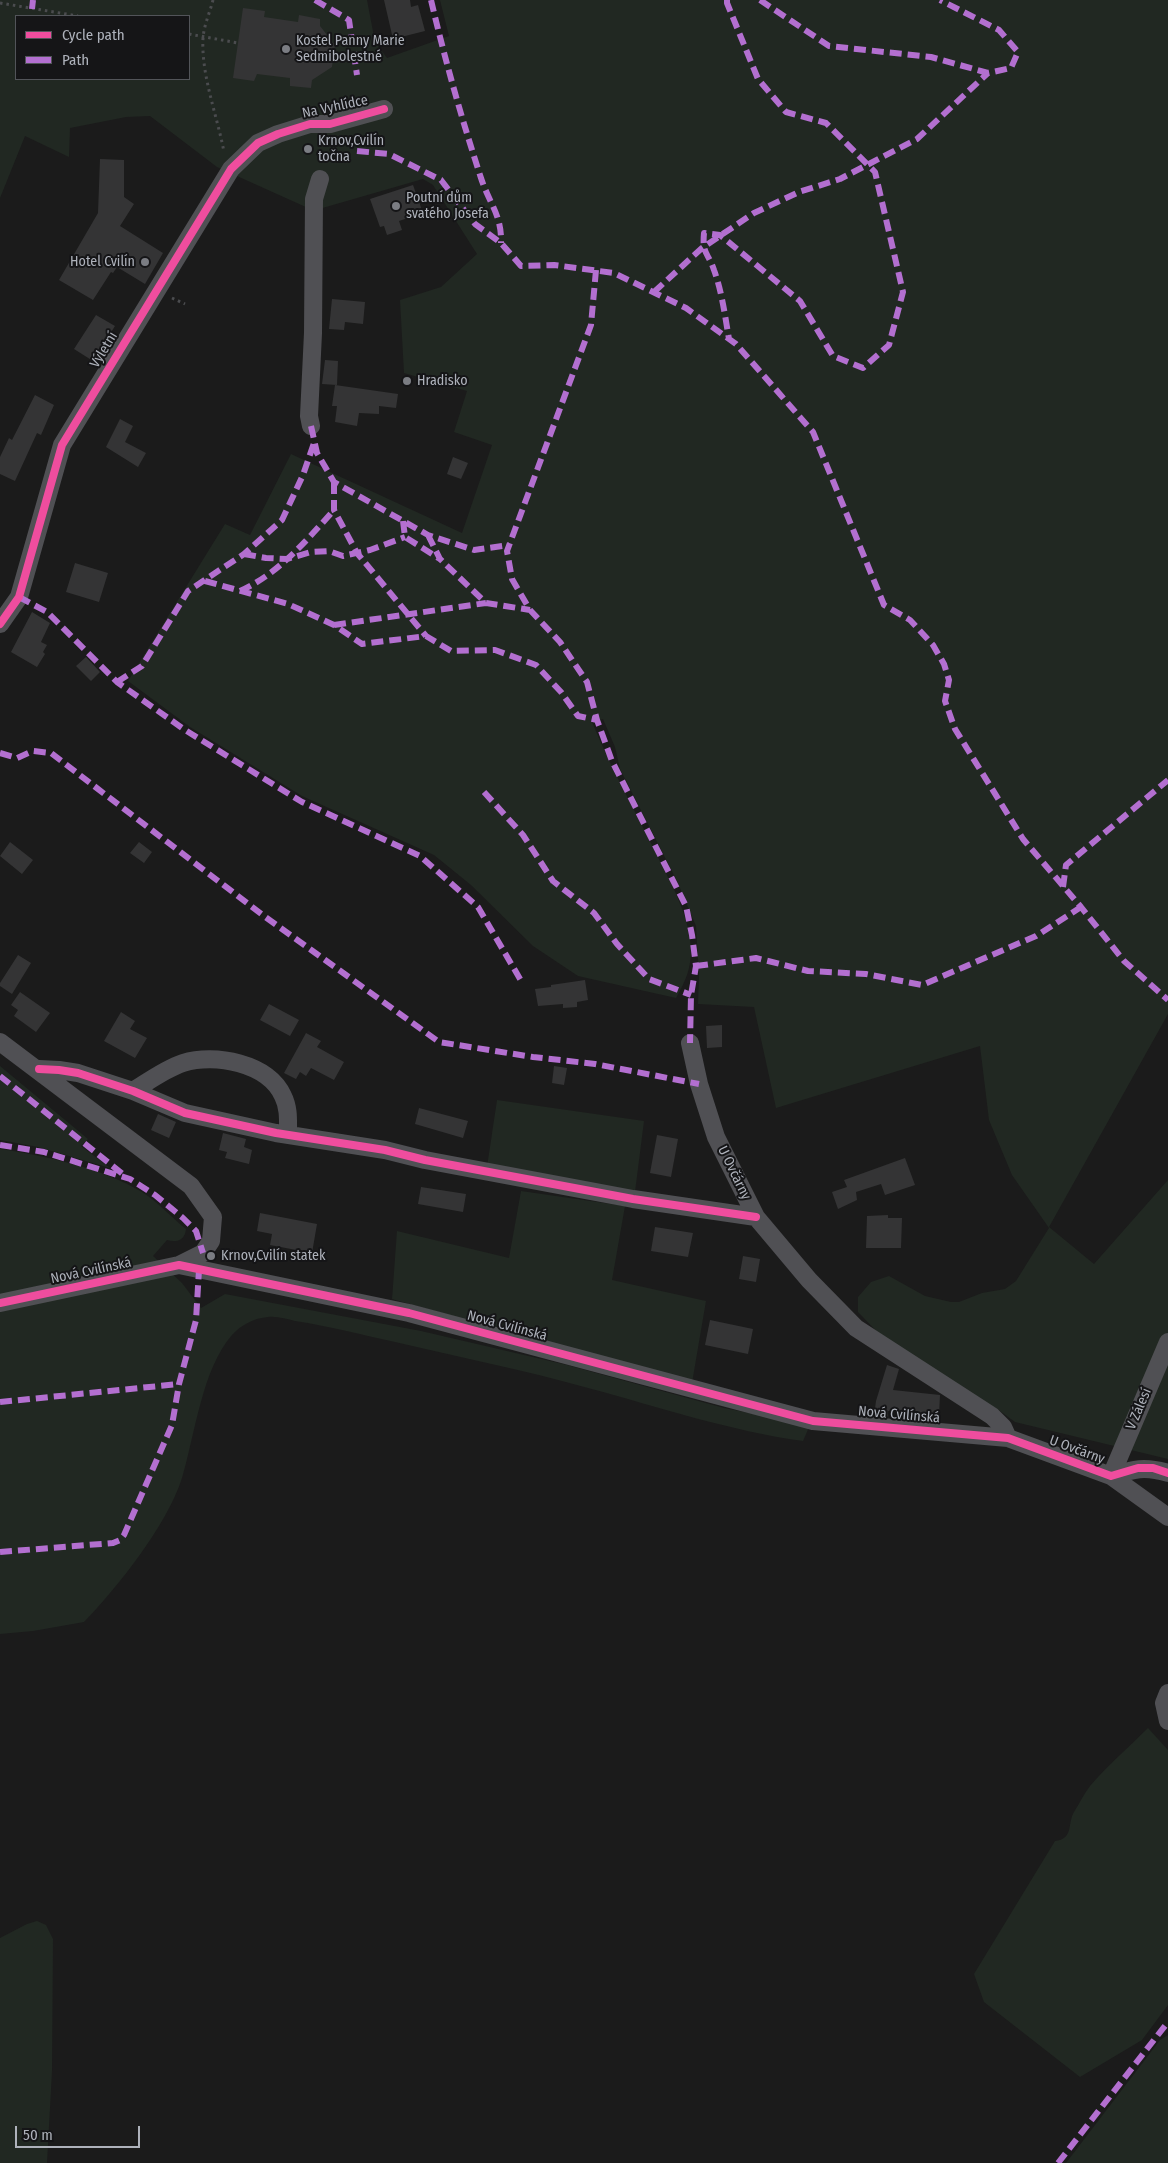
<!DOCTYPE html>
<meta charset="utf-8">
<style>
body{margin:0}
#map{position:relative;width:1168px;height:2163px;overflow:hidden;background:#1b1b1b;font-family:"Fira Sans Condensed",sans-serif}
canvas{display:block}
.legend{position:absolute;left:15px;top:15px;width:175px;height:65px;box-sizing:border-box;background:#151517;border:1px solid #525459;margin:0;padding:6px 9px;list-style:none;font-size:15px;color:#aeb2bb}
.legend li{display:flex;align-items:center;gap:10px;height:25px}
.legend b{width:25px;border:1px solid #525459}
.scale{position:absolute;left:15px;top:2126px;width:125px;height:22px;box-sizing:border-box;border:2px solid #aeb2bb;border-top:0;padding-left:6px;font-size:15px;line-height:18px;white-space:nowrap;color:#aeb2bb;-webkit-text-stroke:4px #151517;paint-order:stroke}
</style>
<div id="map">
<canvas width="1168" height="2163"></canvas>
<ul class="legend">
<li><b style="height:6px;background:#ef4d9e"></b>Cycle path</li>
<li><b style="height:6px;background:#b36fd0"></b>Path</li>
</ul>
<div class="scale">50 m</div>
</div>
<script>
const c = document.querySelector('canvas').getContext('2d');
c.lineJoin = 'round';
function fill(path, color) {
  c.fillStyle = color;
  c.fill(path, 'evenodd');
}
function strokePath(path, color, width, dash) {
  c.strokeStyle = color;
  c.lineWidth = width;
  c.lineCap = dash ? 'butt' : 'round';
  c.setLineDash(dash || []);
  c.stroke(path);
}
function write(font, color, halo, rows, align = 'center') {
  c.font = font + ' "Fira Sans Condensed",sans-serif';
  c.lineWidth = 4;
  c.setLineDash([]);
  c.textBaseline = 'middle';
  c.strokeStyle = halo;
  c.fillStyle = color;
  for (const [text, x, y, turn = 0] of rows) {
    c.save();
    c.translate(x, y);
    c.rotate((+turn || 0) * Math.PI / 180);
    c.textAlign = isNaN(turn) ? turn : align;
    if (halo) c.strokeText(text, 0, 0);
    c.fillText(text, 0, 0);
    c.restore();
  }
}
fill(new Path2D(`
 M0,0H367L375,42L387,58L449,36L440,0H1168V1014L1049,1227L1094,1264L1168,1180V1459L1015,1422L996,1408L972,1399L886,1341L858,1312V1297L871,1282L889,1276L925,1296L951,1302H959L982,1293L1005,1289L1016,1281L1049,1228L1012,1175L989,1120L980,1046L776,1108L754,1007L698,1004L699,976L696,926L677,881L620,769L615,747L603,719L592,722C610,766 633,807 654,849C669,880 689,913 691,948C691,969 686,980 676,998L578,976L533,946L471,885L434,855L302,796L190,727L128,681L225,524L250,535L291,454L462,533L492,445L454,432L467,391L404,373L400,300L441,287L477,254L433,185L423,179L319,209L308,208L217,167L150,116L126,117L70,128L69,157L25,136L0,198ZM16,16H189V79H16Z
 M0,1066L88,1139L81,1146L110,1168L38,1147L0,1140Z
 M497,1100L644,1121L635,1192L487,1167Z
 M0,1149C46,1156 102,1168 142,1192C158,1202 171,1217 186,1229C185,1240 177,1243 167,1240L153,1256L182,1283L201,1308L225,1294L421,1331L567,1365L724,1408L810,1425L803,1441C730,1431 659,1407 588,1388C524,1370 459,1357 395,1342C362,1335 329,1326 295,1321C287,1319 277,1316 268,1317C254,1318 241,1325 232,1335C202,1369 195,1435 182,1478C167,1525 118,1587 84,1622L33,1631L0,1634Z
 M521,1191L625,1206L612,1280L706,1301L692,1383L392,1299L397,1231L509,1258Z
 M1148,1728L1168,1750V2005L1142,2040L1080,2077L984,2002L974,1974L1055,1841C1074,1839 1067,1824 1074,1812C1079,1804 1084,1794 1090,1786C1108,1765 1129,1747 1148,1728Z
 M37,1921L46,1925L53,1939L52,2071L47,2163H0V1938L27,1924Z
 M1168,2035V2163H1066L1160,2040Z`), '#212822');
fill(new Path2D(`
 M384,0H410L411,7L418,5L425,31L393,39Z
 M243,8L265,11L264,17L298,22L299,15L320,19V26L335,45L332,67L312,80L311,88L290,86V78L257,74L254,81L233,78Z
 M100,159L124,160V197L134,204L120,226L163,253L145,284L117,267L113,273L111,272L93,300L59,280L98,213Z
 M413,185L423,213L399,221L402,230L387,235L384,226L380,227L370,199Z
 M332,299L365,302L363,324L345,322L344,330L329,329Z
 M96,315L115,326L93,361L74,349Z
 M325,360L338,361L337,385L322,384Z
 M335,385L398,394L396,408L379,406V414L359,413L357,426L335,422L337,406H332Z
 M35,395L54,405L41,435L37,433L15,481L0,474V457L9,438L12,440Z
 M120,419L133,426L125,442L146,453L138,467L106,447Z
 M453,457L468,463L461,479L447,474Z
 M75,563L108,573L99,602L66,592Z
 M32,612L50,623L41,642L47,645L43,652L45,654L37,667L11,652Z
 M86,657L100,672L91,681L76,666Z
 M10,842L33,860L22,874L0,856Z
 M139,842L152,852L144,863L130,853Z
 M18,955L31,963L12,994L0,986V983Z
 M585,980L588,1000L577,1002V1007L563,1008V1004L538,1006L535,989L551,987V985Z
 M20,992L50,1013L36,1032L14,1016L18,1010L11,1005Z
 M269,1004L299,1020L290,1036L260,1020Z
 M121,1012L135,1021L130,1029L147,1038L135,1058L104,1041Z
 M722,1025V1047L707,1048L706,1026Z
 M306,1033L321,1041L317,1047L344,1062L334,1080L311,1068L306,1076L300,1072L296,1079L284,1073Z
 M554,1066L567,1068L564,1085L552,1083Z
 M419,1108L468,1121L463,1138L415,1124Z
 M158,1114L176,1122L169,1138L151,1130Z
 M223,1133L246,1139L244,1147L252,1150L249,1164L225,1158L227,1152L219,1150Z
 M657,1135L678,1139L671,1177L650,1173Z
 M905,1158L915,1185L885,1195L881,1184L856,1192L857,1200L838,1209L832,1192L847,1187L844,1180Z
 M421,1187L466,1194L463,1212L418,1204Z
 M260,1213L317,1224L312,1253L270,1245L272,1234L257,1231Z
 M888,1215V1218H902L901,1248H866L867,1216Z
 M655,1227L693,1233L688,1257L651,1251Z
 M743,1256L760,1259L756,1282L739,1279Z
 M710,1320L753,1329L748,1354L705,1345Z
 M887,1365L899,1369L893,1390L940,1395L939,1415L888,1411V1417L874,1416L876,1401Z`), '#343435');
strokePath(new Path2D(`
 M213,0C210,12 204,25 203,38C201,75 217,115 224,152
 M0,3L78,16
 M189,34L238,43
 M172,298L185,304`), '#4b4c4f', 3, [2.5, 4]);
strokePath(new Path2D(`
 M311,426L309,416L313,333L314,199L320,179
 M0,624L19,597L62,445L231,169L258,143L278,134L310,124H330L384,109
 M0,1042L191,1186L213,1217L211,1241L203,1253L179,1265L0,1303
 M690,1043L699,1084L716,1137L756,1217L809,1280L856,1328L992,1416L1003,1427L1008,1438
 M39,1069L59,1070L78,1073L133,1091L185,1113L276,1133L385,1150L425,1160L633,1199L756,1217
 M133,1091C149,1081 165,1069 183,1063C215,1053 268,1063 283,1096C289,1108 288,1120 288,1134
 M179,1265L409,1313L813,1421L1008,1438L1111,1476L1168,1517
 M1111,1476L1168,1342
 M1111,1476C1134,1469 1145,1466 1168,1473
 M1168,1693L1164,1703L1168,1721`), '#505054', 18);
strokePath(new Path2D(`
 M315,0L349,20L357,75
 M431,0C445,60 462,120 481,178C489,203 502,215 501,243
 M727,0V3L758,79L786,112L826,123L875,172L903,292L889,345L863,368L833,356L800,301L720,235L704,233C702,255 708,252 714,270C722,292 725,316 729,339
 M760,0L829,46L931,57L988,73L1011,68L1018,52L999,30L940,0
 M32,9L33,0
 M357,151L389,154L441,180L475,224L501,243L521,266L554,265L614,273L686,308L736,344L813,432L884,605L910,620L933,645L944,664L949,680L945,701L955,729L1023,839L1081,907L1124,961L1168,1000
 M596,270L591,325L507,551L512,579L530,610L560,642L587,682L597,720L612,761L686,906L692,935L696,966L691,995L690,1043
 M654,292L702,248L754,213L799,192L840,179L917,139L988,73
 M311,426L317,453L334,482L428,535L474,550L509,545
 M334,482V510L357,553L426,636
 M403,521L405,537L440,559
 M428,535L440,559L486,603L530,610
 M244,554L266,558L287,559L311,552L329,551L343,556L370,550L405,537
 M205,581L288,604L334,625L362,644L426,636L451,651L495,650L536,665L561,692L578,716L597,720
 M240,591C278,574 306,541 334,510
 M19,597L47,612L117,682L185,730L302,802L420,856L478,907L523,984
 M334,625L486,603
 M117,682L142,666L188,591L244,554L282,520L303,475L315,440
 M0,753L17,758L33,751L51,753L264,916L439,1042L533,1057L595,1064L699,1084
 M484,792L523,835L553,881L594,913L617,944L649,979L691,995
 M1063,887L1066,865L1168,780
 M696,966L756,958L808,971L866,974L922,985L1036,936L1081,907
 M0,1076L124,1175
 M0,1145L44,1152L130,1179L155,1195L183,1218L196,1231L203,1253
 M0,1402L179,1384
 M0,1552L113,1543L120,1540L124,1535L172,1425L179,1384L196,1320L199,1270
 M1058,2163L1168,2022`), '#b36fd0', 6, [12, 6]);
strokePath(new Path2D(`
 M0,624L19,597L62,445L231,169L258,143L278,134L310,124H330L384,109
 M39,1069L59,1070L78,1073L133,1091L185,1113L276,1133L385,1150L425,1160L633,1199L756,1217
 M0,1303L179,1265L409,1313L813,1421L1008,1438L1111,1476L1138,1468H1153L1168,1473`), '#ef4d9e', 8);
for (const [x, y, r, color] of [
 [286,49,5,"#7b7d83"],
 [308,149,5,"#7b7d83"],
 [396,206,5,"#7b7d83"],
 [145,262,5,"#7b7d83"],
 [407,381,5,"#7b7d83"],
 [211,1256,5,"#7b7d83"]
]) {
  const dot = new Path2D();
  dot.arc(x, y, r, 0, 2 * Math.PI);
  c.fillStyle = color;
  c.fill(dot);
  strokePath(dot, '#151517', 2);
}
write('14px', '#aeb2bb', '#151517', [
 ["Kostel Panny Marie",296,41],
 ["Sedmibolestné",296,57],
 ["Krnov,Cvilín",318,141],
 ["točna",318,157],
 ["Poutní dům",406,198],
 ["svatého Josefa",406,214],
 ["Hotel Cvilín",135,262,"right"],
 ["Hradisko",417,381],
 ["Krnov,Cvilín statek",221,1256]
], 'left');
write('14px', '#aeb2bb', '#151517', [
 ["Na Vyhlídce",335,107,-12],
 ["Výletní",104,350,-59],
 ["U Ovčárny",734,1173,64],
 ["Nová Cvilínská",91,1271,-12],
 ["Nová Cvilínská",507,1326,15],
 ["V Zálesí",1139,1409,-67],
 ["Nová Cvilínská",899,1415,5],
 ["U Ovčárny",1077,1450,20]
]);
</script>
